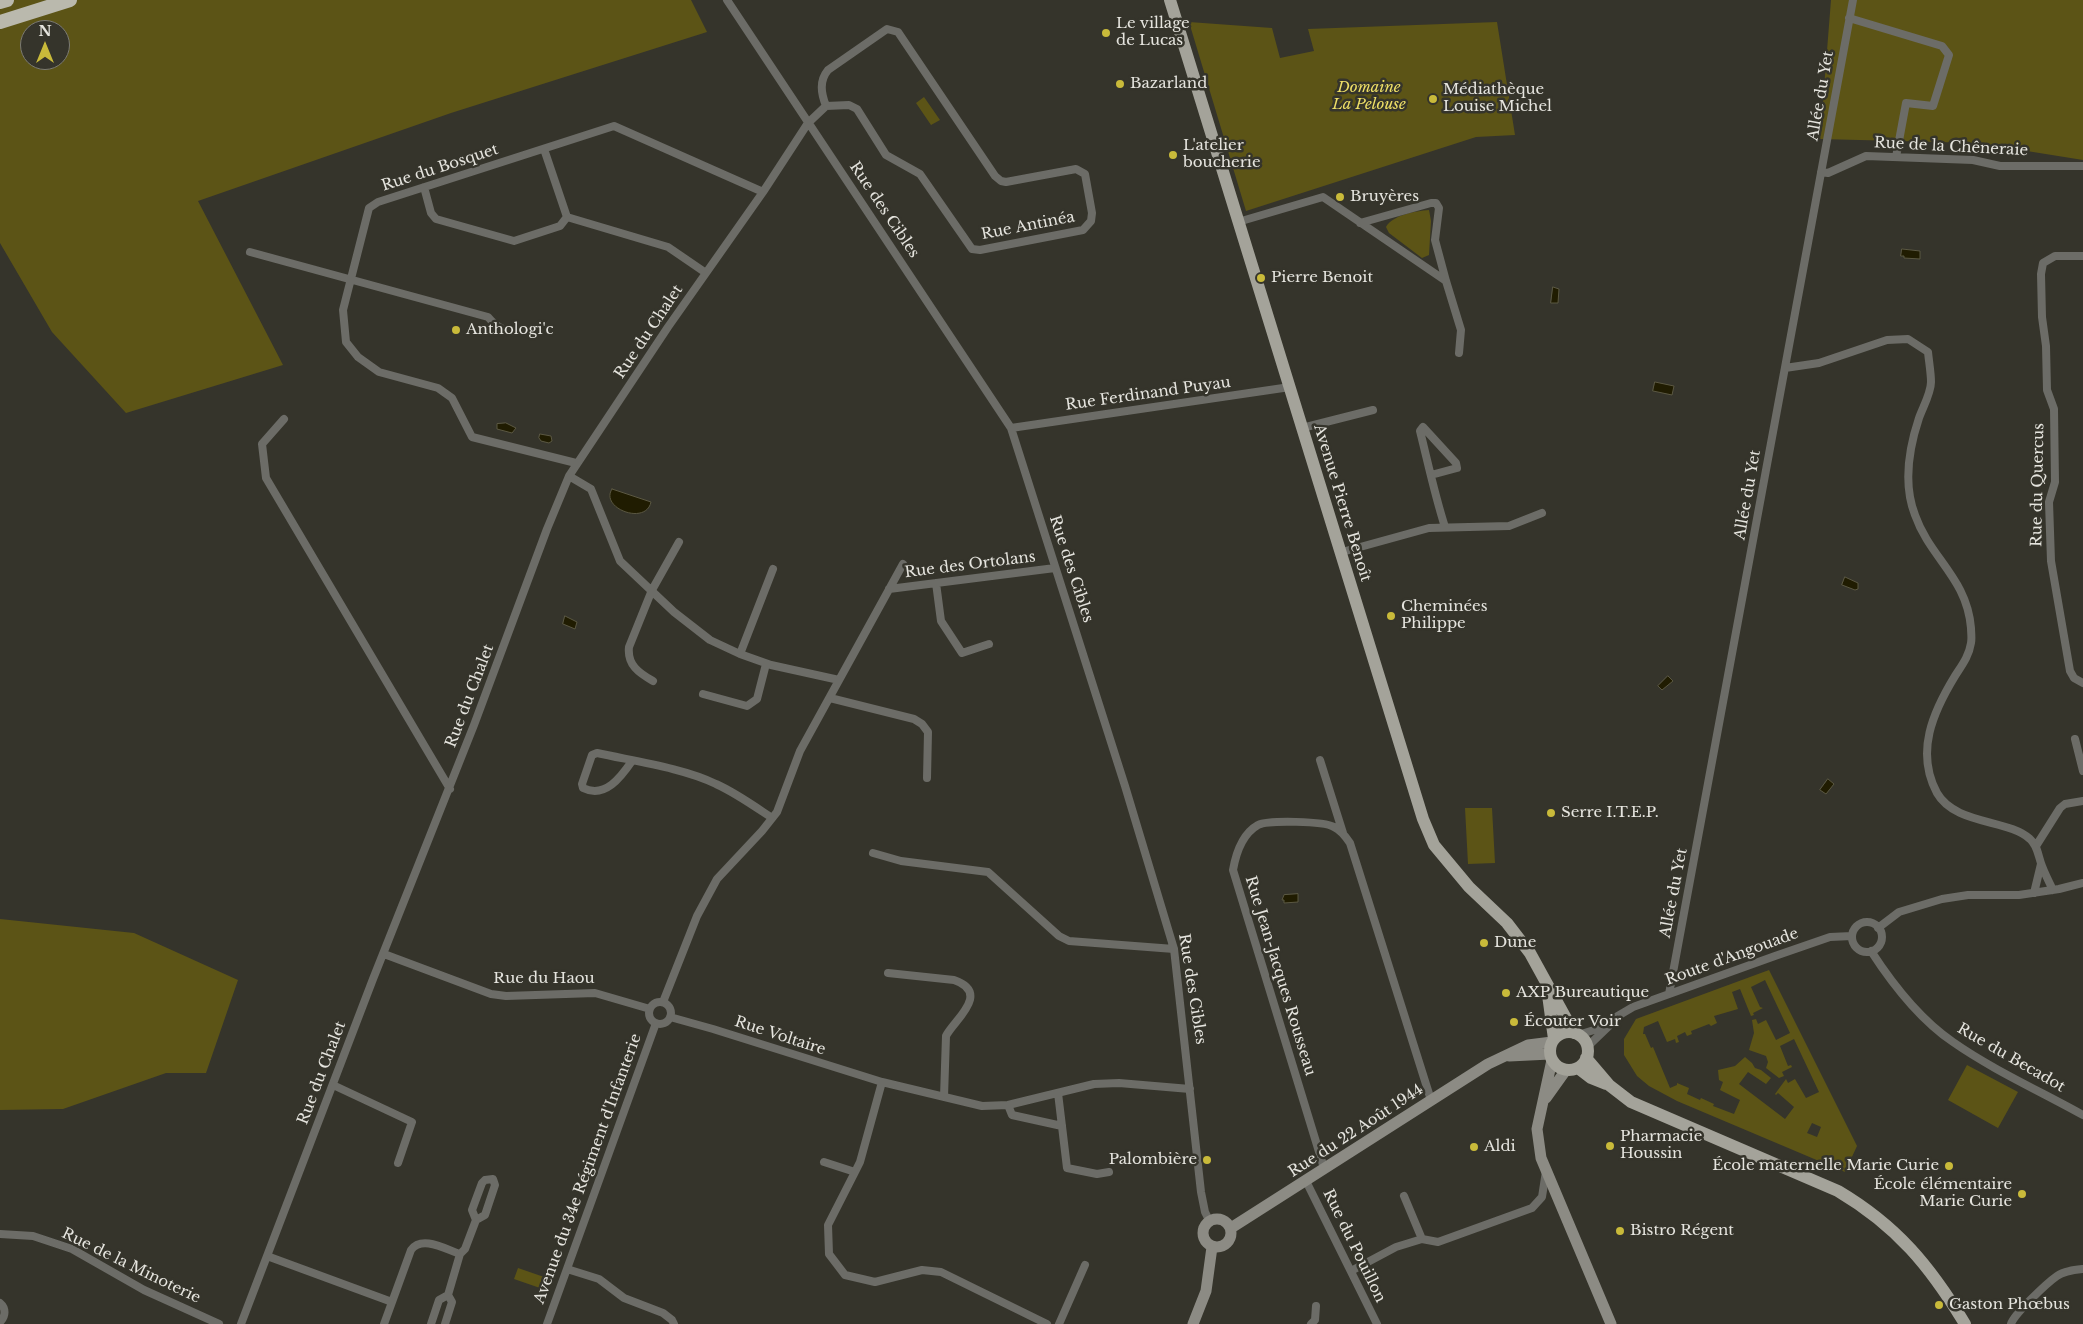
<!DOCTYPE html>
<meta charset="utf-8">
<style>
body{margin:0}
#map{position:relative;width:2083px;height:1324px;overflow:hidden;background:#35342b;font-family:"Libre Baskerville",serif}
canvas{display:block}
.north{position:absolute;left:20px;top:20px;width:50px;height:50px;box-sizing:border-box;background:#35342b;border:1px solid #7b7a73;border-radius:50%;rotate:0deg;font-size:14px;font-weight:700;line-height:20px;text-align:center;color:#e5e4de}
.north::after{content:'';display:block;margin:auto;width:18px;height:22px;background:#c9ba3a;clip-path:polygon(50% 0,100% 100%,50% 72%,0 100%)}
</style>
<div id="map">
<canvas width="2083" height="1324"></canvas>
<div class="north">N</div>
</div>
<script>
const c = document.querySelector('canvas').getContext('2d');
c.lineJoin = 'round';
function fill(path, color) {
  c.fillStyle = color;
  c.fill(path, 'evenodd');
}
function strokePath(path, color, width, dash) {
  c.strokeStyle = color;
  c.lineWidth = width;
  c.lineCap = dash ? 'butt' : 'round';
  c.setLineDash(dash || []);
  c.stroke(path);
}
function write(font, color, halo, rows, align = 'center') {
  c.font = font + ' "Libre Baskerville",serif';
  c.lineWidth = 5;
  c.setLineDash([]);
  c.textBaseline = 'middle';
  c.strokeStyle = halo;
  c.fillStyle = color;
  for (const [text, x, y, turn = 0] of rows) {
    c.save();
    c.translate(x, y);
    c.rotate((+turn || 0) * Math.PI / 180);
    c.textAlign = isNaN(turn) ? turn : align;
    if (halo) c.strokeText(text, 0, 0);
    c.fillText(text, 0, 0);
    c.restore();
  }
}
fill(new Path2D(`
 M0,0H691L707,32L451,113L198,201L283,365L126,413L52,332L0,243ZM30,30H60V60H30Z
 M1831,0H2083V160L1977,143L1820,139Z
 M1189,22L1272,28L1280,58L1314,51L1308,29L1497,22L1515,135L1476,137L1246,211Z
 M924,97L940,120L931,125L916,103Z
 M1429,210L1431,221L1429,255L1422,258L1389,233L1386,227C1393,215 1415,211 1429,210Z
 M1465,808H1492L1495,863L1468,864Z
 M0,919L134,933L238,980L206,1073H166L63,1109L0,1110Z
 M1769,970L1857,1146L1845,1172L1677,1101L1649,1086L1637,1076L1624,1055V1039L1636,1019ZM1765,980L1790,1033L1776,1040L1766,1020L1758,1024L1756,1019L1752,1020L1754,1033L1749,1050L1766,1056L1768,1062L1766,1068L1779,1078L1784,1076L1782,1072L1792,1067L1791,1065L1788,1066L1780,1046L1794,1039L1819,1092L1806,1098L1795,1079L1788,1083L1786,1079L1775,1094L1776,1095L1778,1093L1794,1107L1785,1119L1739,1084L1748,1072L1766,1084L1771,1078L1761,1070L1755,1068L1752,1063L1745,1057L1735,1066L1718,1070L1719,1080L1723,1082L1720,1090L1740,1100L1734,1114L1713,1106L1714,1104L1701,1098L1700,1100L1687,1094L1689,1088L1677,1083V1085L1670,1088L1653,1047L1651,1048L1645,1034H1643L1644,1027L1658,1021L1667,1042L1675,1039L1676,1043L1679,1042L1677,1036L1685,1032L1687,1036L1692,1034L1691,1031L1709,1024L1711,1026L1717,1023L1714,1016L1738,1009L1732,992L1740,989L1751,1016L1754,1015L1753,1013L1763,1008L1760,1007L1751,987ZM1812,1123L1821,1127L1817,1137L1807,1133Z
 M1967,1065L2018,1092L1998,1128L1948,1100Z
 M518,1268L544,1277L540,1288L514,1279Z`), '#5c5416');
const water = new Path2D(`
 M1902,249L1920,251V259L1904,258V256H1901Z
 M1553,287L1559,289L1558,303H1551Z
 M1655,382L1674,386L1672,395L1653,391Z
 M506,423L516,428L512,433L497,429V424Z
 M540,434L551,436L552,441L549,443L541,441L539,438Z
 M612,489L651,502C646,526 599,508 612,489Z
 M1845,577L1858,583V589L1855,590L1842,585Z
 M565,616L577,622L575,629L563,624Z
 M1668,676L1673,681L1662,690L1658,686Z
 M1828,779L1834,784L1826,794L1820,790Z
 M1298,894V902L1284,903V900H1282L1284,895Z`);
fill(water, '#201c01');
strokePath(water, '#5b5843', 1);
strokePath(new Path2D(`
 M727,0L1011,428L1125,786L1174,949L1201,1192L1205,1212L1209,1220
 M1849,18L1942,46L1949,55L1933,106L1906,103L1896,157
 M544,149L567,217L668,247L706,273
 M1821,172L1828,173L1866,156L1973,160L2000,166H2083
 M424,187L431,213L436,219L514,241L560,226L567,217
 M1238,222L1323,197L1446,281
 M1360,223L1431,203H1436L1439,208L1435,240L1446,281L1461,330L1459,353
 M250,252L488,317C497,328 510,335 524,329
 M2083,256H2055L2043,263L2041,274L2042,317L2046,346L2047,390L2054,409L2055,482L2049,502L2051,561L2070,671L2074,678L2083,683
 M1785,368L1819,363L1887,340L1908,339L1928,352C1929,362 1931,373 1931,382C1931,393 1923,407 1919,418C1909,448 1903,484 1915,515C1930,558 1967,578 1971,628C1971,633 1972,638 1971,643C1969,656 1962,665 1955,676C1933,712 1915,752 1937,793C1955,825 2009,819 2030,839C2038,846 2038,856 2042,866C2045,874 2049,882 2053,890
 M284,419L262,444L266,478L450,789
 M1011,428L1290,387
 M1302,428L1373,410
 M576,463L472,437L452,398L438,388L379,372L358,357L346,342L343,310L369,208L378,202L614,126L763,192
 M1431,475L1457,468L1456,463L1423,427L1420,431C1428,463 1435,496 1445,527
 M569,476L591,489L620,561L674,612L710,640L740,654L771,665L839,680
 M1342,552L1429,528L1509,526L1542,513
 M936,583L941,621L962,653L989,644
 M889,589L1055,568
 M740,654L773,569
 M653,681C639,673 627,665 629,647L652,590L679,542
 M703,694L747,706L757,699L766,664
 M830,698L914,719L922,724L928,732L927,778
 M2075,739L2083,771
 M1320,760L1343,833
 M632,761C621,777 605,799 583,788L582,784L592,755L597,753C633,761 684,768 716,784C736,793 754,806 772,818
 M2036,846L2060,808L2065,804L2083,801
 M873,853L901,861L988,872L1059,936L1069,941L1174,949
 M2034,893L2041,864
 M1852 937a15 15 0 1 1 30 0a15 15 0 1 1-30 0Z
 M1878,928L1899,912L1942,899L1968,895H2019L2059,889L2083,883
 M1871,951C1893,985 1919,1019 1953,1042C1993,1070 2040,1091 2083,1115
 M384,954L491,994L506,996L595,993L650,1009
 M888,973L954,980C992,993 953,1021 946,1036L944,1097
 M1669,994L1853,0
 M649 1013a11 11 0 1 1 22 0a11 11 0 1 1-22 0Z
 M663,1002L697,916L717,879L762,831L777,812L800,751L903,564
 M670,1017L713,1029L882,1082L982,1106L1008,1105L1094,1084L1119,1083L1190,1089
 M1578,1035L1594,1030L1633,1007L1775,956L1830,937L1852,936
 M1587,1047L1612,1023
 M333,1085L412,1122L398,1163
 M1058,1093L1067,1168L1097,1174L1109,1172
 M1008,1105L1012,1115L1062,1126
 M824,1162L855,1172L860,1162L882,1082
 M1324,1168L1233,870C1236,853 1242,834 1258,825C1268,820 1324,821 1334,827C1341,830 1346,837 1350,843L1431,1100
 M855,1172L828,1225L829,1254L845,1275L875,1282L922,1270L941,1272L1047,1324
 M1306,1181L1377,1324
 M1404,1196L1422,1239
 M0,1234L33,1236L72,1249L144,1290L219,1324
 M460,1254L465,1249L476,1220L472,1210L482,1183L485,1180L493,1179L495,1185L485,1215L476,1220
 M267,1256L392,1302
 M567,1269L599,1279L624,1298L663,1313L672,1320L674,1324
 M1351,1271L1396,1247L1422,1239L1438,1242L1532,1208L1542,1197L1546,1171
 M0,1303C6,1308 6,1316 0,1322
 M241,1324L373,979L474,725L547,529L569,476L668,327L763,192L808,123L826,106C821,93 819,81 828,70L887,29L898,32L995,176L1001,181L1006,182L1076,169L1085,174L1092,213L1091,221L1083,230L980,250L972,249L920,174L886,155L857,109L849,105L826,106
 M384,1324L411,1250C422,1235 445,1249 460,1254L448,1295L439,1300L431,1324
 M445,1324L452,1302L448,1295
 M547,1324L656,1023
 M1059,1324L1085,1265
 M1311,1324L1315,1320L1316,1306
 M2011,1324C2014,1314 2047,1283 2057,1276C2064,1271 2074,1270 2083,1269`), '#6c6c67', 8);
strokePath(new Path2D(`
 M1509,1056L1550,1054
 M1552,1060L1537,1129L1541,1158L1611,1324
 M1546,1098L1566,1070
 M1203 1233a14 14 0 1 1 28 0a14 14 0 1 1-28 0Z
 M1231,1228L1488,1064L1528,1045L1552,1042
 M1193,1324L1206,1291L1212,1247`), '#8c8b84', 11);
strokePath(new Path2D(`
 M1170,0L1423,819L1434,845L1469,887L1507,923L1530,953L1574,1033
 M1548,995L1554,1039
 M1550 1051a19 19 0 1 1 38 0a19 19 0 1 1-38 0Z
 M1586,1058L1609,1085L1631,1102L1838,1191C1897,1226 1930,1266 1965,1324
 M1578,1068L1591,1078L1606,1084`), '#a4a39a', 12);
strokePath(new Path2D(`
 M0,2L7,0
 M0,22L70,0`), '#bab9ad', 14);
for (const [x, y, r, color] of [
 [1106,33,5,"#c9ba3a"],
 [1120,84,5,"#c9ba3a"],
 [1433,99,5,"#c9ba3a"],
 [1173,155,5,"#c9ba3a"],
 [1340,197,5,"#c9ba3a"],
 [1261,278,5,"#c9ba3a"],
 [456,330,5,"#c9ba3a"],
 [1391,616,5,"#c9ba3a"],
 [1551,813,5,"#c9ba3a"],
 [1484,943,5,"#c9ba3a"],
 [1506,993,5,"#c9ba3a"],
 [1514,1022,5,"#c9ba3a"],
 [1610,1146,5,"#c9ba3a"],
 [1474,1147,5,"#c9ba3a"],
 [1207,1160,5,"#c9ba3a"],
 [1949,1166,5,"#c9ba3a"],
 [2022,1194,5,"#c9ba3a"],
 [1620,1231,5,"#c9ba3a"],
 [1939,1305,5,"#c9ba3a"]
]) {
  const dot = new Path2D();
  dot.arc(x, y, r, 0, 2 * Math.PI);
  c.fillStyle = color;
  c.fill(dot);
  strokePath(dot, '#35342b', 2);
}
write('15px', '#e5e4de', '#35342b', [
 ["Le village",1116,24],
 ["de Lucas",1116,41],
 ["Bazarland",1130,84],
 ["Médiathèque",1443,90],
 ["Louise Michel",1443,107],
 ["L'atelier",1183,146],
 ["boucherie",1183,163],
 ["Bruyères",1350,197],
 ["Pierre Benoit",1271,278],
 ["Anthologi'c",466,330],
 ["Cheminées",1401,607],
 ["Philippe",1401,624],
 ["Serre I.T.E.P.",1561,813],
 ["Dune",1494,943],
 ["AXP Bureautique",1516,993],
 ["Écouter Voir",1524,1022],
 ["Pharmacie",1620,1137],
 ["Houssin",1620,1154],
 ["Aldi",1484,1147],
 ["Palombière",1197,1160,"right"],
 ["École maternelle Marie Curie",1939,1166,"right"],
 ["École élémentaire",2012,1185,"right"],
 ["Marie Curie",2012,1202,"right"],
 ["Bistro Régent",1630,1231],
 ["Gaston Phœbus",1949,1305]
], 'left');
write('italic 15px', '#eedf66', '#35342b', [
 ["Domaine",1369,88],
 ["La Pelouse",1369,105]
]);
write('15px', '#e5e4de', '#35342b', [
 ["Allée du Yet",1821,96,-80],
 ["Rue de la Chêneraie",1951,147,3],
 ["Rue du Bosquet",440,168,-18],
 ["Rue des Cibles",884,210,56],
 ["Rue Antinéa",1028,226,-11],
 ["Rue du Chalet",649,332,-56],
 ["Rue Ferdinand Puyau",1148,394,-8],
 ["Rue du Quercus",2038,485,-89],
 ["Allée du Yet",1748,495,-80],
 ["Avenue Pierre Benoît",1342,503,73],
 ["Rue des Ortolans",970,565,-7],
 ["Rue des Cibles",1071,569,72],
 ["Rue du Chalet",470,696,-69],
 ["Allée du Yet",1674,893,-79],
 ["Route d'Angouade",1732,957,-20],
 ["Rue Jean-Jacques Rousseau",1280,976,73],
 ["Rue du Haou",544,979],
 ["Rue des Cibles",1192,989,81],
 ["Rue Voltaire",780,1036,18],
 ["Rue du Becadot",2011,1058,30],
 ["Rue du Chalet",322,1073,-69],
 ["Rue du 22 Août 1944",1356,1131,-33],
 ["Avenue du 34e Régiment d'Infanterie",588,1169,-70],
 ["Rue du Pouillon",1354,1246,64],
 ["Rue de la Minoterie",131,1266,26]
]);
</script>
